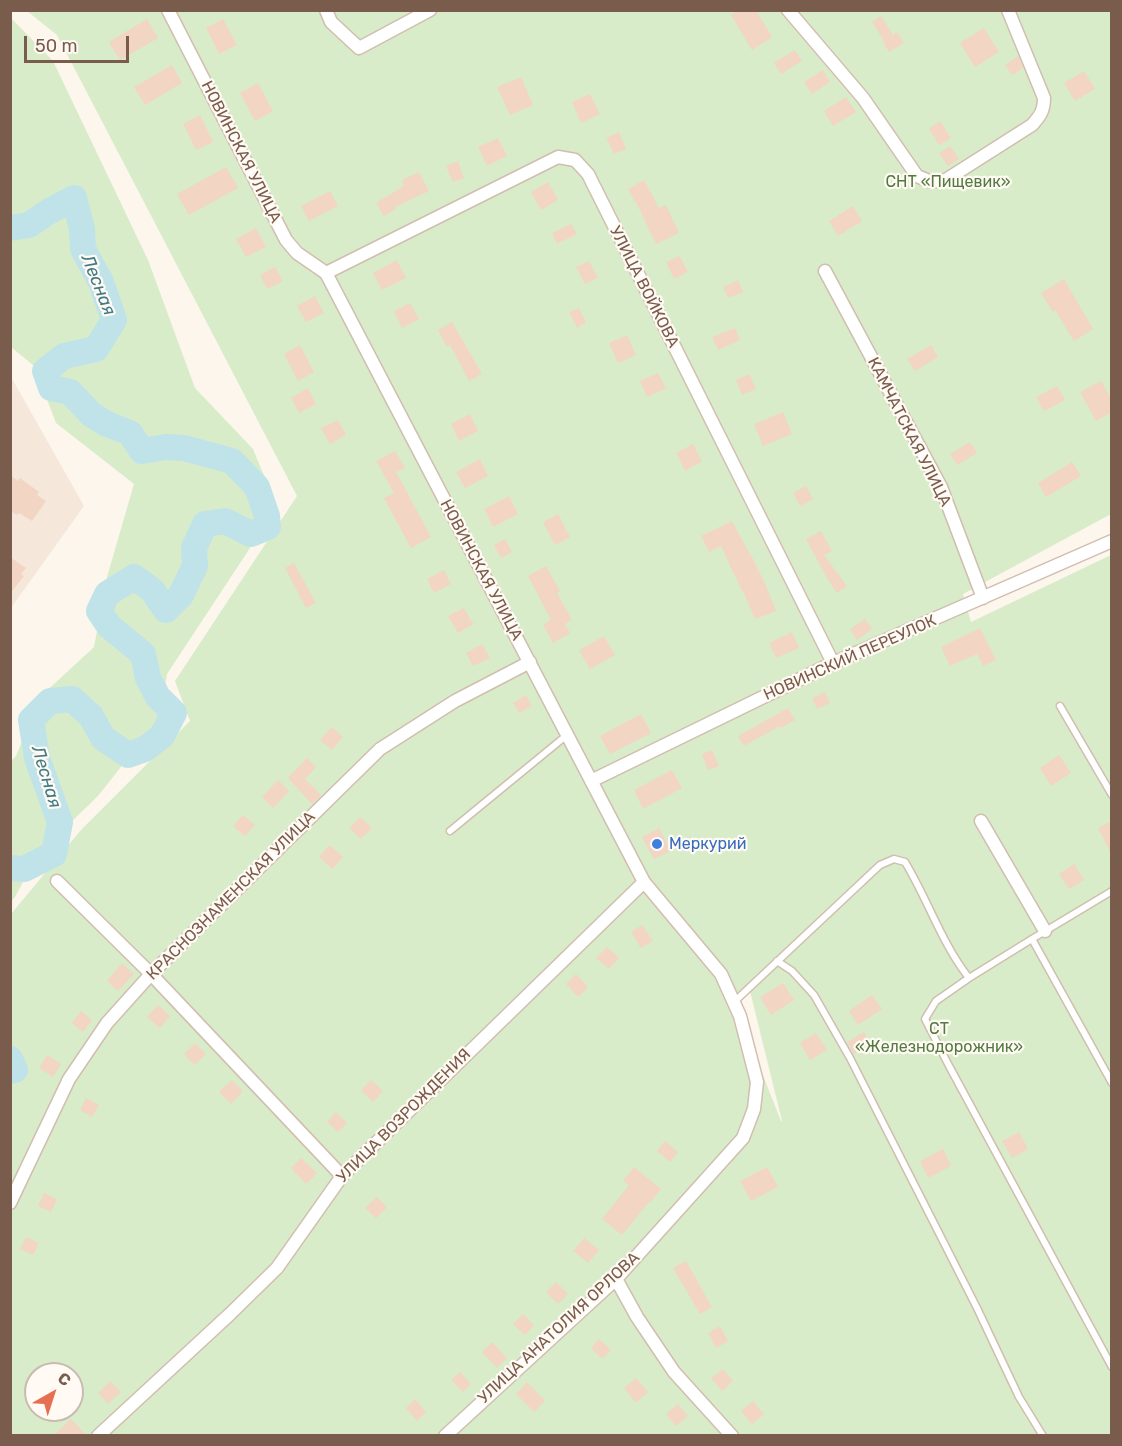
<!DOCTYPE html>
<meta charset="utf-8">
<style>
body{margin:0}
#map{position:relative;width:1122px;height:1446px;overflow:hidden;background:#fdf6ec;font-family:Rubik,sans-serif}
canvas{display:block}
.frame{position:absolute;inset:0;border:12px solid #7a5c4d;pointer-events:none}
.north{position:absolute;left:24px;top:1362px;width:60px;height:60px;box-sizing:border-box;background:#fffaf3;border:2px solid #cabbb1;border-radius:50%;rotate:39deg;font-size:16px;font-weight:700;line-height:24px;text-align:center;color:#7a5c4d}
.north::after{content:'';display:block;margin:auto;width:21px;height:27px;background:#e76f51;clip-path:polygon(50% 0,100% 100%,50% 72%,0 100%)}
.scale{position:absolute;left:24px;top:36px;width:105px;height:27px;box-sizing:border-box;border:3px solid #7a5c4d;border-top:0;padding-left:8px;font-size:18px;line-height:21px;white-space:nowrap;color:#7a5c4d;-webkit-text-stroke:4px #fffaf3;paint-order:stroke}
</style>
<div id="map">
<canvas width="1122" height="1446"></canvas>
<div class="frame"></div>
<div class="north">С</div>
<div class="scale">50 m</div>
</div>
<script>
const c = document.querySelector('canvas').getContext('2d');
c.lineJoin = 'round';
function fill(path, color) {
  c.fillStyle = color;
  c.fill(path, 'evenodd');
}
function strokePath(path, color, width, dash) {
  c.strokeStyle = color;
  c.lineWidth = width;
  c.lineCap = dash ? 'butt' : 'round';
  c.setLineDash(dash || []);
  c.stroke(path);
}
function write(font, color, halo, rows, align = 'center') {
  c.font = font + ' Rubik,sans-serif';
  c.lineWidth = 4.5;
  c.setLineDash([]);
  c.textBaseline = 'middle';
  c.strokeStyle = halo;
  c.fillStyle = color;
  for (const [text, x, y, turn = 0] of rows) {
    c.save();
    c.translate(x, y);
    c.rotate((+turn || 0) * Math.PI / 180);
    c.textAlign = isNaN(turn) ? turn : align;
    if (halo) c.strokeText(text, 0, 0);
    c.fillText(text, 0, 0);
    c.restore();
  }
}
fill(new Path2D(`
 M10,375L84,506L11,608H10Z`), '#f5e8da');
fill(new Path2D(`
 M27,11H1111V514L963,594L971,622L1111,555V1435H11L10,1070L14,1069L10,1058L11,914L81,830L190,721L175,681L297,496L57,35ZM749,987L782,1121H781L734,1002ZM36,1374H72V1410H36Z
 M11,18L53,61L148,260L195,388L253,449L277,507L167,674L161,716L98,796L38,854L15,897L11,902V761L16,756L40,697L94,647L107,577L134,484L56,423L34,366L11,347Z`), '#d8ecc9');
strokePath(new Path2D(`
 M10,228L29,225L48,212L74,198L82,229L83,249L101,282L114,320L96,349L64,356L45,371L51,388L70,392L92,415L107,424L130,433L142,451L166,447L184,448L232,461L257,487L267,516L268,527L251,534L225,521L205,524L194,548L195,566L181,595L166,610L152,590L134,577L107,594L99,611L109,626L143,654L148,678L158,697L174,713L162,736L145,749L128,755L103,738L91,716L72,699L50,701L31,720L37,758L60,822L54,854L24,869L10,868
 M10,1059L15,1070L10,1071`), '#bfe3e8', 26);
fill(new Path2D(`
 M738,10H756L772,37L752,50L731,15Z
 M881,16L893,35L897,32L904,43L889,52L883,42L884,41L872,22Z
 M147,19L158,38L120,60L109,42Z
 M223,19L237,45L219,54L206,28Z
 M984,28L999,52L975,67L960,43Z
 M795,50L802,61L781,74L774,63Z
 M1018,56L1023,68L1012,75L1005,65Z
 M172,65L182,83L145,105L134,87Z
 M823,70L830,82L812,94L804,82Z
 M1084,71L1095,89L1075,101L1064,83Z
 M521,77L533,105L510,115L497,87Z
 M258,83L273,111L255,121L240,93Z
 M590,94L600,114L581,123L572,102Z
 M846,97L856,112L833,126L824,111Z
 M200,115L213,142L196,150L183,124Z
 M940,121L951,138L939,145L929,129Z
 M619,132L626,149L614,154L606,138Z
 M498,138L507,156L487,166L478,147Z
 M950,146L959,159L948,166L939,153Z
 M458,161L464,178L453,182L446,166Z
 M226,167L238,188L189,215L177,194Z
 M419,172L429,191L395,207L396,209L384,216L376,203L404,186L402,180Z
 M644,180L659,208L666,205L679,233L656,244L636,202H635L628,189Z
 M548,182L558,200L541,210L531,192Z
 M330,191L338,206L309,221L301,206Z
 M853,206L862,221L838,236L829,221Z
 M571,224L577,234L557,244L552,233Z
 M256,228L266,247L246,257L236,239Z
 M680,256L688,272L674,279L666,262Z
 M397,260L406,278L382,290L373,273Z
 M589,261L598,278L585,284L576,267Z
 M275,267L283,281L267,289L260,275Z
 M1064,279L1093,329L1074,341L1055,310L1053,312L1041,293Z
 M738,280L743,292L728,298L723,287Z
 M315,296L324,313L306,322L297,306Z
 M410,303L419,319L402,328L394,311Z
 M579,308L586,323L577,328L569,312Z
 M452,322L482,374L469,381L450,345L447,347L438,330Z
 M735,328L740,340L718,350L712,337Z
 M627,335L636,355L618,363L609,343Z
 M300,345L314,372L298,381L284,354Z
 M931,345L938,357L915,371L907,359Z
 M658,373L666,388L647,397L640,381Z
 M749,374L756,389L742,395L736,380Z
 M1101,381L1112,400V412L1096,421L1080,392Z
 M1057,386L1065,400L1044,411L1036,397Z
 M308,388L316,404L299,413L291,398Z
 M783,412L792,434L763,446L754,424Z
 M470,414L478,431L459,441L451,424Z
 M338,420L346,435L330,444L321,428Z
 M970,442L977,453L957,465L950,454Z
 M693,444L702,461L685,471L676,453Z
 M395,451L405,468L396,472L431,537L411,548L384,498L394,493L376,461Z
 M480,459L488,476L465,488L456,472Z
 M1072,462L1081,476L1046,497L1038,483Z
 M10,475L18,481L20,478L39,492L37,495L46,501L32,521L19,513L17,515L10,511Z
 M806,486L813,499L800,506L793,493Z
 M509,496L518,514L493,527L484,509Z
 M558,514L570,537L555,545L543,522Z
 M732,521L748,551H749L764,581L776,611L755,619L743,591H742L721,546L709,552L701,536Z
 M821,531L832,551L824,555L847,586L837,593L827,578L806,539Z
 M505,539L512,552L501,558L494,545Z
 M10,557L26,568L21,574L24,576L10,594Z
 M294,563L316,603L306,608L285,568Z
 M546,566L560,591L557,593L572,620L565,624L570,633L553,643L543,625L551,620L528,576Z
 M444,570L451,584L434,593L427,579Z
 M464,608L471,621L474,624L458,633L448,616Z
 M865,619L872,629L857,640L850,629Z
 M980,628L996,660L983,666L977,654L950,666L941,647Z
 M792,632L799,648L776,658L769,643Z
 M604,636L615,655L590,669L579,650Z
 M482,644L490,658L473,666L466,653Z
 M825,692L830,703L817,709L812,698Z
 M526,695L532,706L519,713L513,703Z
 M788,708L795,720L781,728L780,726L744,746L738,736Z
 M641,714L651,733L610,754L600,736Z
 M332,727L343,737L332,750L320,740Z
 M712,750L719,766L708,770L702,754Z
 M1059,755L1071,773L1051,786L1040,768Z
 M307,758L316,767L305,779L321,795L312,804L288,778Z
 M672,770L682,788L643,809L634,790Z
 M278,780L289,791L273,808L262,797Z
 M243,815L255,825L245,836L233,826Z
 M360,817L372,828L361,839L349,828Z
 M1112,821V856L1098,828Z
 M659,828L671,851L654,859L642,837Z
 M330,845L343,857L332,869L319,857Z
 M1074,864L1084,880L1069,889L1059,874Z
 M642,925L653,941L641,948L631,932Z
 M607,947L619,958L609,969L596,958Z
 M122,963L134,974L118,991L107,981Z
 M576,974L588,987L578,997L566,984Z
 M783,983L794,1000L771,1015L760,997Z
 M872,995L882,1009L858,1025L849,1011Z
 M158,1005L170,1016L160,1028L147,1017Z
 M81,1011L92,1020L83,1032L72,1023Z
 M864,1032L871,1044L854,1054L847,1042Z
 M816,1033L827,1050L810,1060L800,1043Z
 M195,1043L206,1054L195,1065L184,1054Z
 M47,1055L61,1064L53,1077L39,1068Z
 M232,1080L243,1091L231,1104L219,1092Z
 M371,1080L383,1091L373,1102L361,1090Z
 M86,1098L99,1105L92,1117L80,1110Z
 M336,1112L347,1123L338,1132L327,1122Z
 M1019,1132L1028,1149L1012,1158L1002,1141Z
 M665,1141L678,1152L670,1162L657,1151Z
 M943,1149L951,1166L928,1178L920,1161Z
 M301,1158L317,1173L306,1184L291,1168Z
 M634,1167L661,1189L650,1203L649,1202L622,1235L602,1219L629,1185L623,1181Z
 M767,1167L778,1187L751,1201L740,1181Z
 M44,1193L57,1199L51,1212L38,1206Z
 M377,1197L387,1207L376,1218L365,1208Z
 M26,1237L39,1243L33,1255L20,1249Z
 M584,1238L599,1250L588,1263L573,1251Z
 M686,1261L712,1307L700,1314L673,1268Z
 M556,1282L568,1294L558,1304L546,1292Z
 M523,1314L534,1325L525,1335L513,1324Z
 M720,1326L728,1341L716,1348L708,1333Z
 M599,1339L611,1350L602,1359L591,1348Z
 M492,1342L507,1358L497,1368L482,1352Z
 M723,1369L733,1381L722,1391L711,1378Z
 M460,1372L471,1384L463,1392L451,1380Z
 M636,1378L648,1392L636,1403L624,1388Z
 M110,1381L121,1392L108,1404L98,1393Z
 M527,1382L545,1401L534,1412L516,1394Z
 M415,1399L426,1412L417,1421L406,1408Z
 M753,1401L764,1414L752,1424L741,1411Z
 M678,1404L688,1416L676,1426L666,1414Z
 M71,1419L87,1436H53Z`), '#f3d5c3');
const lane = new Path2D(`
 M1060,706L1112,795
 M450,831L567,735
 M1032,939L1112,891
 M777,961L792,971L814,995L850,1058L977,1308L1019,1397L1043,1436
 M969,978L936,1001L925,1019L948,1064L1112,1367
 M734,1002L880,865L894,859L905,862C928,900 942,944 969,978L1032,939L1112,1083`);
const street = new Path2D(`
 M168,10L286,240L297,253L326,273L644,882L721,974L740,1016L757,1082L754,1109L743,1138L616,1279L445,1436
 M326,10L331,22L359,48L430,10
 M788,10L863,98L917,176L929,181H944L1032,125C1040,116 1044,111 1044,98L1008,10
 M825,271L941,487L983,598
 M326,273L558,157L575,160L588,174L833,663
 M591,781L833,663L1112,541
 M981,821L1045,931
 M57,881L151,974L342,1176
 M10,1203L69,1079L107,1023L151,974L380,749L455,701L530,662
 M616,1279L637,1317L674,1372L732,1436
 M98,1436L230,1314L277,1268L342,1176L644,882`);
strokePath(lane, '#d1beb0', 9);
strokePath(street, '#d1beb0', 15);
strokePath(lane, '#fff', 6);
strokePath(street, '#fff', 12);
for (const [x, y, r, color] of [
 [657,844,6,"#3f7fe0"]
]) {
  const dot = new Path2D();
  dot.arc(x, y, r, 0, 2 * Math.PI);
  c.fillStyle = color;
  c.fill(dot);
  strokePath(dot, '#fffaf3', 2);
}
write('16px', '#7a5c4d', '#fffaf3', [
 ["НОВИНСКАЯ УЛИЦА",241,152,63],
 ["УЛИЦА ВОЙКОВА",644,287,63],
 ["КАМЧАТСКАЯ УЛИЦА",909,432,63],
 ["НОВИНСКАЯ УЛИЦА",481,570,62],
 ["НОВИНСКИЙ ПЕРЕУЛОК",850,658,-24],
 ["КРАСНОЗНАМЕНСКАЯ УЛИЦА",231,896,-45],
 ["УЛИЦА ВОЗРОЖДЕНИЯ",404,1116,-45],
 ["УЛИЦА АНАТОЛИЯ ОРЛОВА",559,1328,-43]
]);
write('16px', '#537a41', '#fffaf3', [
 ["СНТ «Пищевик»",948,182],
 ["СТ",939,1029],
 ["«Железнодорожник»",939,1047]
]);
write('16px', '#366cbe', '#fffaf3', [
 ["Меркурий",669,844]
], 'left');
write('italic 18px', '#437c86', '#fffaf3', [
 ["Лесная",98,285,68],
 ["Лесная",46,777,73]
]);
</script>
